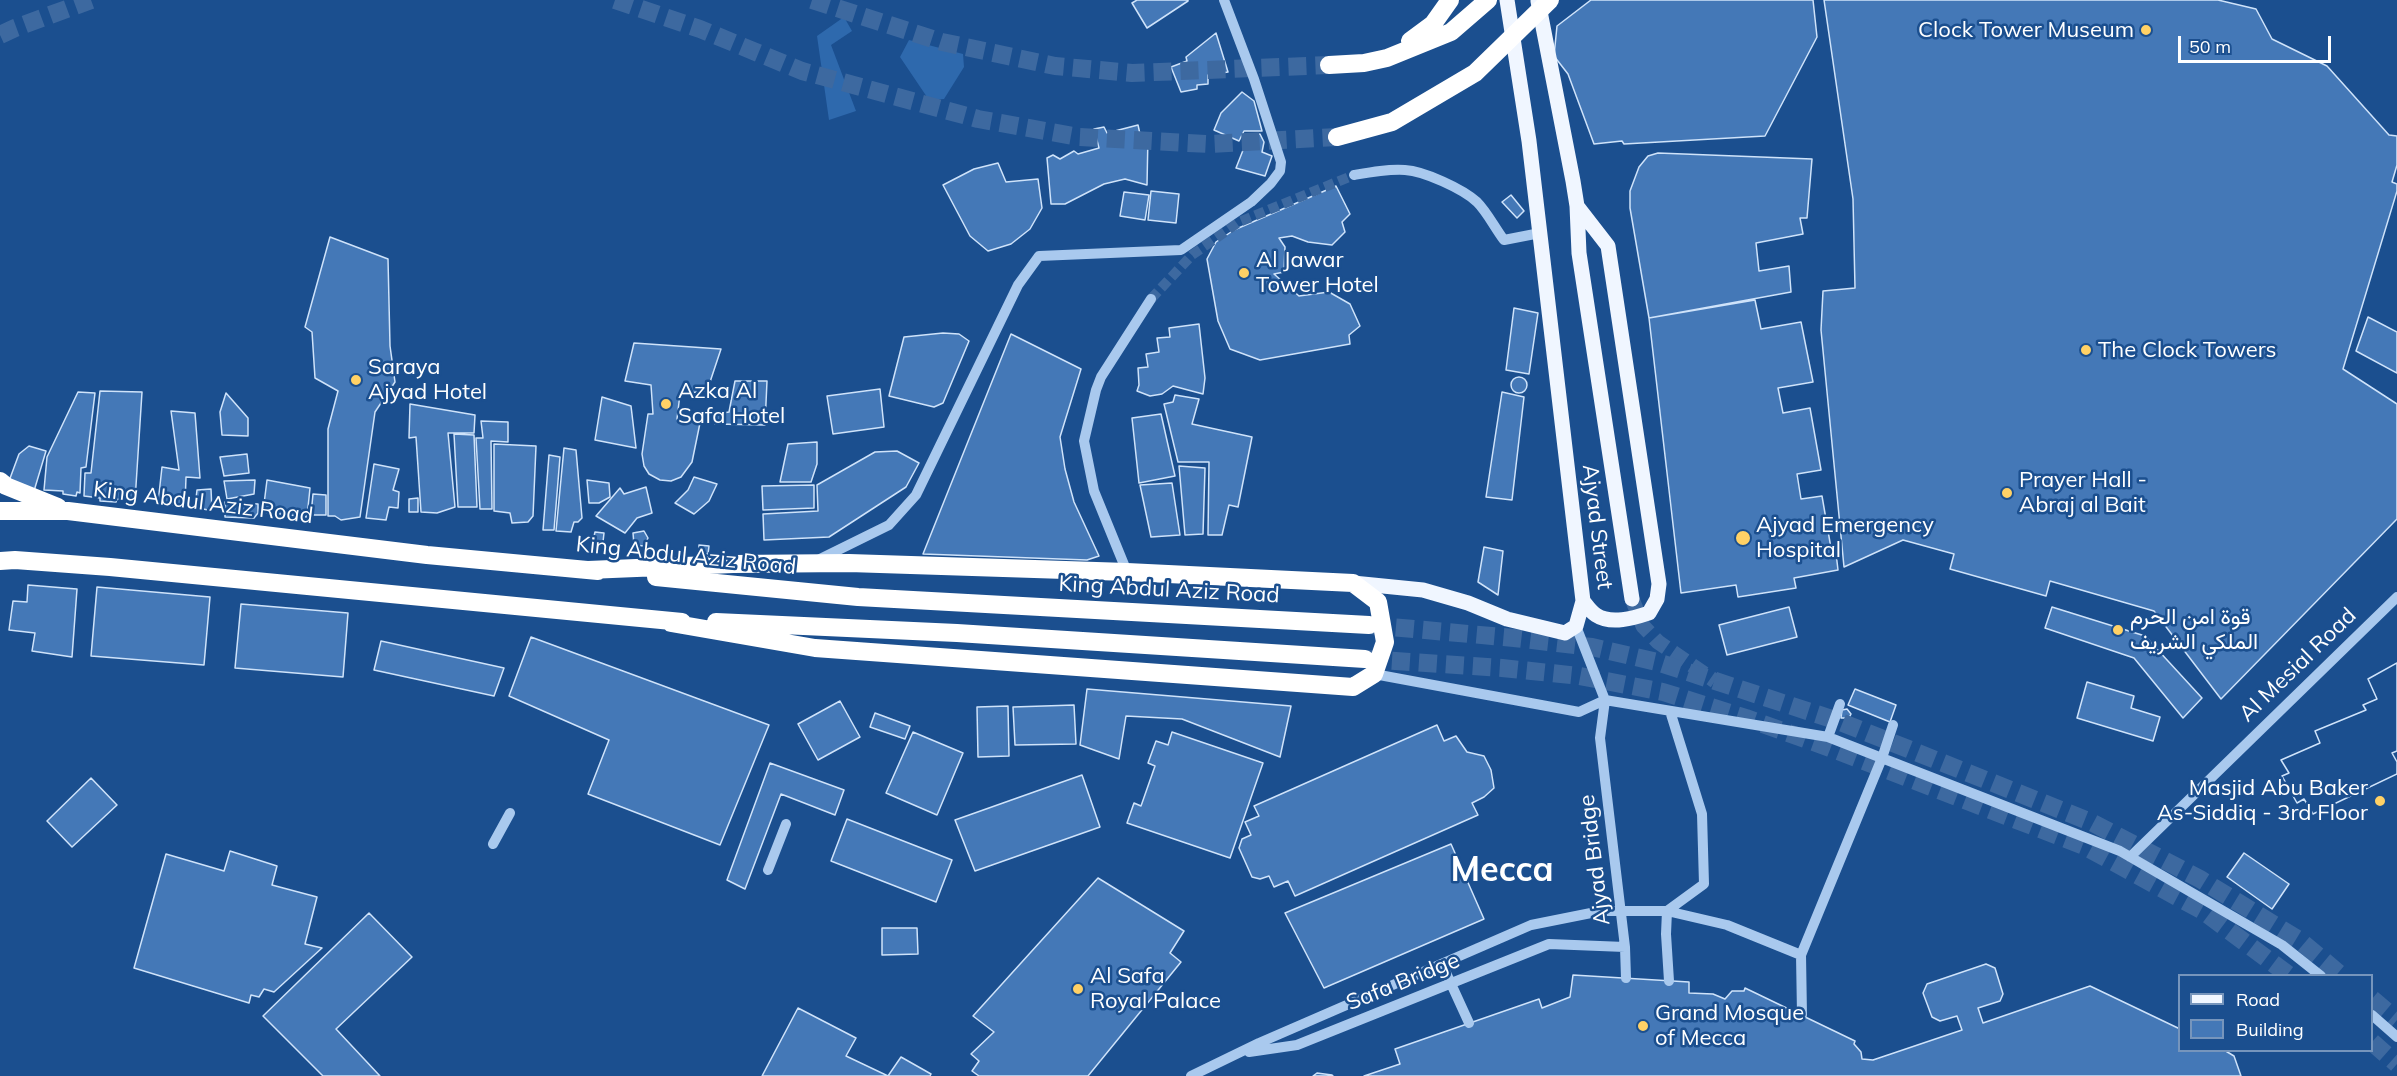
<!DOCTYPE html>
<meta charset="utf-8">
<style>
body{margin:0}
#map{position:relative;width:2397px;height:1076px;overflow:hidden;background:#1b4f8f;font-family:Mulish,sans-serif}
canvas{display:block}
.legend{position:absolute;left:2178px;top:974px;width:195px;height:78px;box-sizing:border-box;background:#1b4f8f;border:2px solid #7695bc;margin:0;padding:8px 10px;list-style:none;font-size:18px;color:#fff}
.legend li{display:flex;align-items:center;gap:12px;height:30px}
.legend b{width:30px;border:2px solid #7695bc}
.scale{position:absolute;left:2178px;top:36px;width:153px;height:27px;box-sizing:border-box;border:3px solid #fff;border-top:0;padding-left:8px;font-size:18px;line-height:21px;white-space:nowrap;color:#fff;-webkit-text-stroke:4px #1b4f8f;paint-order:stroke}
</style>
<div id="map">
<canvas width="2397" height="1076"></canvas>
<ul class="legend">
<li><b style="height:8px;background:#f0f6ff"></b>Road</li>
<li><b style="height:16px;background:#4478b7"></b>Building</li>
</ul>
<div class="scale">50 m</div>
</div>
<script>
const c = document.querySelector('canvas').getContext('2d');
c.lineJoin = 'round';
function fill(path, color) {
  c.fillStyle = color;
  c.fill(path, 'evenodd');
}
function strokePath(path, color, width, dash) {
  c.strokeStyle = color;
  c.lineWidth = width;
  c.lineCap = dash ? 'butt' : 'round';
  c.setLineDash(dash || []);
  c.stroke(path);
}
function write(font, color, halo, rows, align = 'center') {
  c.font = font + ' Mulish,Vazirmatn,sans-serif';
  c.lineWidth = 5;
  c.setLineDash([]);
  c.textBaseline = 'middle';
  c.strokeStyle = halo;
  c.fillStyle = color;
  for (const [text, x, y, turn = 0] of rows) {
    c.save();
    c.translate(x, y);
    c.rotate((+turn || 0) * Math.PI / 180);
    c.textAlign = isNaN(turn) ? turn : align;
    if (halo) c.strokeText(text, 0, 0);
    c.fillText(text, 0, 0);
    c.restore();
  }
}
fill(new Path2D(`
 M844,17L852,31L831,45L856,111L829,120L817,36Z
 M909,40L963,54L964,67L944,99L929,100L900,57Z`), '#2e69ad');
const building = new Path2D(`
 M1137,0H1188V1L1147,28L1132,3Z
 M1591,0H1813L1817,37L1765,136L1624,144L1622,141L1594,144L1568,74L1554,56L1557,26Z
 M1824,0H2218L2256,9L2272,39L2327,66L2389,135L2397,136V165L2392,182L2397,184V191L2343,369L2397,404V519L2221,699L2154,611L2050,581L2046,596L1950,569L1954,554L1903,540L1844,567L1821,330L1823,291L1855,288L1853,199Z
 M1216,33L1228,72L1208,75V84L1197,85V89L1181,92L1171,67L1187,61L1186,57Z
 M1242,92L1254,101L1262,131H1244L1239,141L1214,130L1221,113Z
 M1138,125L1140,134L1148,136L1147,185L1125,179L1104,184L1065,204H1051L1047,158L1053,155L1060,159L1074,151L1078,154L1099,148L1094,129L1104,127L1107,133Z
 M1260,134L1264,142L1262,152L1272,156L1265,176L1236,168L1249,135Z
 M1658,153L1812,159L1807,218H1800L1803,234L1756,243L1759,271L1789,266L1791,292L1649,318L1630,208V191L1639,167L1648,156Z
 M998,163L1006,182L1038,179L1042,208L1030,229L1011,244L988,251L970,236L943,185L974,169Z
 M1336,186L1350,214L1342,222L1345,232L1332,245L1308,242L1292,236L1279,238L1285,247L1284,272L1274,274L1299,296L1329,292L1350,304L1360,326L1349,335L1350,344L1260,360L1230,349L1218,321L1207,259L1216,242L1234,230Z
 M1151,191L1179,194L1176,223L1148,220Z
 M1124,192L1149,195L1145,220L1120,216Z
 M1511,195L1524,211L1517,218L1502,202Z
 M330,237L388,259L390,346L395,382L375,412L360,517L341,520L335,516H328V429L338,391L315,378L312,332L305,327Z
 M1755,300L1761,329L1801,322L1813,382L1778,388L1783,413L1810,408L1821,470L1797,474L1801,499L1822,496L1832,554L1836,553L1838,570L1794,578L1796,588L1738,597L1736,585L1681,593L1649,318Z
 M1514,308L1538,313L1529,374L1506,370Z
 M2368,317L2397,332V373L2356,351Z
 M1199,324L1205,378L1203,394L1173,386L1162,394L1150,396L1137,391L1139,385L1138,368L1148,367L1146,354L1159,352L1157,338L1170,337L1169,328Z
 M943,333L959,334L969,341L943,403L934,407L889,396L904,337Z
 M1011,334L1081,369L1060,437L1065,469L1074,502L1099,556L1087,560L923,554Z
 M634,343L721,349L707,391L680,394L677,419L700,423L692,462L681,477L671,481L660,480L649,474L644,466L642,454L648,414H653L651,385L625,381Z
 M1511 385a8 8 0 1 1 16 0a8 8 0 1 1-16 0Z
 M735,381H767L765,425L715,424L716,414L729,412Z
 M880,389L884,427L833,434L827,396Z
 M100,391L142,392L135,501L117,499L116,502L100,501V498L84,496L85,473H91Z
 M78,392L95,393L86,467L81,468L80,493L77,492L76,496L63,494V491L44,490L47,457Z
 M1502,392L1524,397L1512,500L1486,497Z
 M226,393L248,418V436L222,435L220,412Z
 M1175,395L1199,399L1192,424L1252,437L1238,507L1229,505L1222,535H1208L1209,462H1178L1164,404L1173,402Z
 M602,397L631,406L636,448L595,440Z
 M410,404L475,415L474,433H448L455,507L437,513L421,512L416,437L409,438Z
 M171,411L195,413L200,478L186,477L185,506L158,503L162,467L179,470Z
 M1161,414L1175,476L1139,483L1132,418Z
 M481,421L508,422V442L491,441L492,509H480L476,438H483Z
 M454,434L474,435L477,507H458Z
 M817,442V464L811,482H780L788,444Z
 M494,444L536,446L533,516L528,522L512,523L510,513L494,511Z
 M29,446L46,451L34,491L9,481L19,454Z
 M564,448L576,450L582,518L578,522H574L571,532L556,531Z
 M897,451L919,463L906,487L829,537L764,540L763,514L818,511L817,485L875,452Z
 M247,454L249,473L224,476L220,457Z
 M549,455L560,457L554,530H543Z
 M374,464L399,469L393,490L399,492L398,508L389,507L386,520L366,518Z
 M1179,466L1205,468L1203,534L1185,535Z
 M694,477L717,484L709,501L694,514L675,503L688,490Z
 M255,480L254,494L227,499L224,481Z
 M267,480L310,488L307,517L263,512Z
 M587,480L609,483L610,497L599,503H589Z
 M1172,483L1180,535L1151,537L1140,485Z
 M814,485V508L763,510L762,486Z
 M646,487L652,513L637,518L625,533L596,516L620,488L624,494Z
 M211,489L212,511L195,507L197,490Z
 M313,494L326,495V515H311Z
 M418,498V512H409V499Z
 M225,502L258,504V513L254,518L225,517Z
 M644,531L648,538L644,546L634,545L633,533Z
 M595,532L604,533L603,542L593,541Z
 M699,545L709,546L708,554L699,553Z
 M1484,547L1503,551L1498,595L1478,582Z
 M28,585L77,589L72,657L32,651L35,633L9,630L13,601L27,602Z
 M97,587L210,597L204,665L91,656Z
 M241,604L348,613L343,677L235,668Z
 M1789,607L1797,637L1727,655L1719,625Z
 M2052,607L2145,636L2202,698L2183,718L2134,658L2045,628Z
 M531,637L769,725L720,845L588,794L609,740L509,696Z
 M381,641L504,668L494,696L374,670Z
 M2397,663V751L2392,753L2397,762V774L2313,814L2304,799L2297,803L2282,776L2289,773L2281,760L2320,743L2315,731L2366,710L2363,705L2377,699L2368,679Z
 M2397,663V751L2392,753L2397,762V774L2313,814L2304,799L2297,803L2282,776L2289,773L2281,760L2320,743L2315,731L2366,710L2363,705L2377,699L2368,679Z
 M2087,682L2134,696L2131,708L2160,717L2153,741L2077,718Z
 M1087,689L1291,706L1280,757L1182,719L1126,716L1119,759L1080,745Z
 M1855,689L1896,705L1890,722L1848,705Z
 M840,701L860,737L818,760L798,724Z
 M1074,705L1076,744L1015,745L1013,707Z
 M1008,706L1009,756L978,757L977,707Z
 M1847,709L1851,714L1849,718H1841L1842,710Z
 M875,713L910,726L905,739L870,727Z
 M1437,725L1444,741L1456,736L1467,752L1484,756L1491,770L1494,788L1484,797L1472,803L1478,815L1295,896L1288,881L1274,887L1269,876L1260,879L1252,877L1239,848L1242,839L1251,835L1245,822L1259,816L1254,806Z
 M913,732L963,753L937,815L886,793Z
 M1172,732L1263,763L1230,858L1127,823L1134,803L1141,806L1155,766L1148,763L1156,741L1168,745Z
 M770,763L844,790L835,815L781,794L745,889L727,880Z
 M1082,775L1100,827L975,871L955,820Z
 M91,778L117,805L72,847L47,821Z
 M847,819L952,860L936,902L831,861Z
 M1451,844L1484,919L1324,988L1285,913Z
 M230,851L277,866L272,885L317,897L305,944L322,948L274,992L264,989L259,997L251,995L249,1003L134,968L166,854L224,871Z
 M2244,853L2289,884L2272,909L2227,877Z
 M1098,878L1184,931L1170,953L1181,962L1088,1076H979L972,1071L979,1061L971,1054L994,1032L973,1016Z
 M369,913L412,957L336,1029L380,1076H323L263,1016Z
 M882,928H917L918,954L882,955Z
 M1986,964L1995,968L2003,994L2000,1001L1978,1008L1983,1023L2090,986L2180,1029V1050H2224L2234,1056L2241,1076H1364L1400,1064L1395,1049L1539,999L1542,1008L1570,997L1573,975L1689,982V993L1713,994L1725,999L1732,991H1744L1745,988L1855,1041L1854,1044L1861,1052L1862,1059L1873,1060L1962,1030L1957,1016L1940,1021L1932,1017L1923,993L1927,984Z
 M798,1008L856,1038L846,1056L888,1076L901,1057L931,1074L930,1076H762Z
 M1317,1073L1332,1075L1333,1076H1313Z`);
fill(building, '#4478b7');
strokePath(building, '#cfe3fa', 1.5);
strokePath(new Path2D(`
 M1151,299L1192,255L1239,222L1354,175`), '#3d69a0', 10, [10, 5]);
strokePath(new Path2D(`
 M1632,599L1643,626L1658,642L1715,681`), '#3d69a0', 15, [15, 8]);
strokePath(new Path2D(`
 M615,0L700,29L802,71L978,119L1079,137L1208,144L1337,137
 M812,0L942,42L1055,66L1132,73L1329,65
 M0,35L15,28L91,0
 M1369,625L1514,638L1592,647L1657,662L1838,721L2091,822L2200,879L2299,940L2342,976
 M1365,659L1502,668L1580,676L1663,692L1746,718L1830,748L2084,846L2203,911L2290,976
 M2372,999L2397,1020
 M2372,1042L2397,1064`), '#3d69a0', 18, [18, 9]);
strokePath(new Path2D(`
 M1354,175C1371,172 1387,169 1405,170C1424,171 1463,189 1477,202C1487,212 1495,228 1504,240L1540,233
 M820,559L889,525L916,495L1018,285L1039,256L1181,250L1251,202L1271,183L1280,171L1281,162L1254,79L1224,0
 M1127,572L1094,491L1084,441L1096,390L1101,377L1151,299
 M1576,626L1605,700L1600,738L1625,947L1626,978
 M1374,674L1579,712L1605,700L1828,737L2120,851L2282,945L2321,976
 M1828,737L1840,704
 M493,844L510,813
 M2130,857L2397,597
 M768,870L786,824
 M1442,964L1469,1023
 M1669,981L1666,934L1667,911L1704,884L1702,814L1670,711
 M1802,1015L1801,955L1882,758L1893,725
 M2372,1015L2397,1037
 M1249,1052L1297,1045L1549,944L1625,947
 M1191,1076L1259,1043L1531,925L1601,911H1667L1727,925L1801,955`), '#a9c9ee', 10);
strokePath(new Path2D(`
 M1507,0L1529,141L1583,601C1587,606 1591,612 1596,615C1611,625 1634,618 1649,613L1657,599L1659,584L1608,246L1577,206
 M1538,1L1573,181L1577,206L1579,253L1632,599
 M1353,583L1423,590L1468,603L1507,619L1565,633L1576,626L1583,601`), '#f0f6ff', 15);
strokePath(new Path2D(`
 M1410,41L1433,24L1450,0
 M1329,65L1364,63L1387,58L1451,32L1488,0
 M1337,137L1392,122L1475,73L1550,0
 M0,481L6,486L58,507
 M0,511H68L427,555L598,571
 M0,561L15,560L110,567L682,622
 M588,570L733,564L849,563L1127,572L1353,583L1378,602L1385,642L1374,674L1353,687L815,648L671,623
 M656,577L858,597L1369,625
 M716,622L957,633L1365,659`), '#fff', 18);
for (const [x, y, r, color] of [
 [2146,30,6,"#ffd166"],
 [1244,273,6,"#ffd166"],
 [2086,350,6,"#ffd166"],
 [356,380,6,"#ffd166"],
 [666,404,6,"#ffd166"],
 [2007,493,6,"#ffd166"],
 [1743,538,8,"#ffd166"],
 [2118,630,6,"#ffd166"],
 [2380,801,6,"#ffd166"],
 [1078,989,6,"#ffd166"],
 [1643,1026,6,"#ffd166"]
]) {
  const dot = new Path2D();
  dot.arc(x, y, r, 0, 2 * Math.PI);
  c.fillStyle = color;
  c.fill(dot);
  strokePath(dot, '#1b4f8f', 2);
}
write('22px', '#fff', '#1b4f8f', [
 ["Clock Tower Museum",2134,30,"right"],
 ["Al Jawar",1256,260],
 ["Tower Hotel",1256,285],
 ["The Clock Towers",2098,350],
 ["Saraya",368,367],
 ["Ajyad Hotel",368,392],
 ["Azka Al",678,391],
 ["Safa Hotel",678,416],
 ["Prayer Hall -",2019,480],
 ["Abraj al Bait",2019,505],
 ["Ajyad Emergency",1756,525],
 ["Hospital",1756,550],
 ["قوة امن الحرم",2130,617],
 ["الملكي الشريف",2130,642],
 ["Masjid Abu Baker",2368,788,"right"],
 ["As-Siddiq - 3rd Floor",2368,813,"right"],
 ["Al Safa",1090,976],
 ["Royal Palace",1090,1001],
 ["Grand Mosque",1655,1013],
 ["of Mecca",1655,1038]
], 'left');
write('22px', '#fff', '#1b4f8f', [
 ["King Abdul Aziz Road",203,503,7],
 ["Ajyad Street",1597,527,83],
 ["King Abdul Aziz Road",686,556,6],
 ["King Abdul Aziz Road",1169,590,3],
 ["Al Mesial Road",2298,665,-44],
 ["Ajyad Bridge",1595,860,-97],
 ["Safa Bridge",1403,982,-22]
]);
write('bold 34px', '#fff', '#1b4f8f', [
 ["Mecca",1502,871]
]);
</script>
